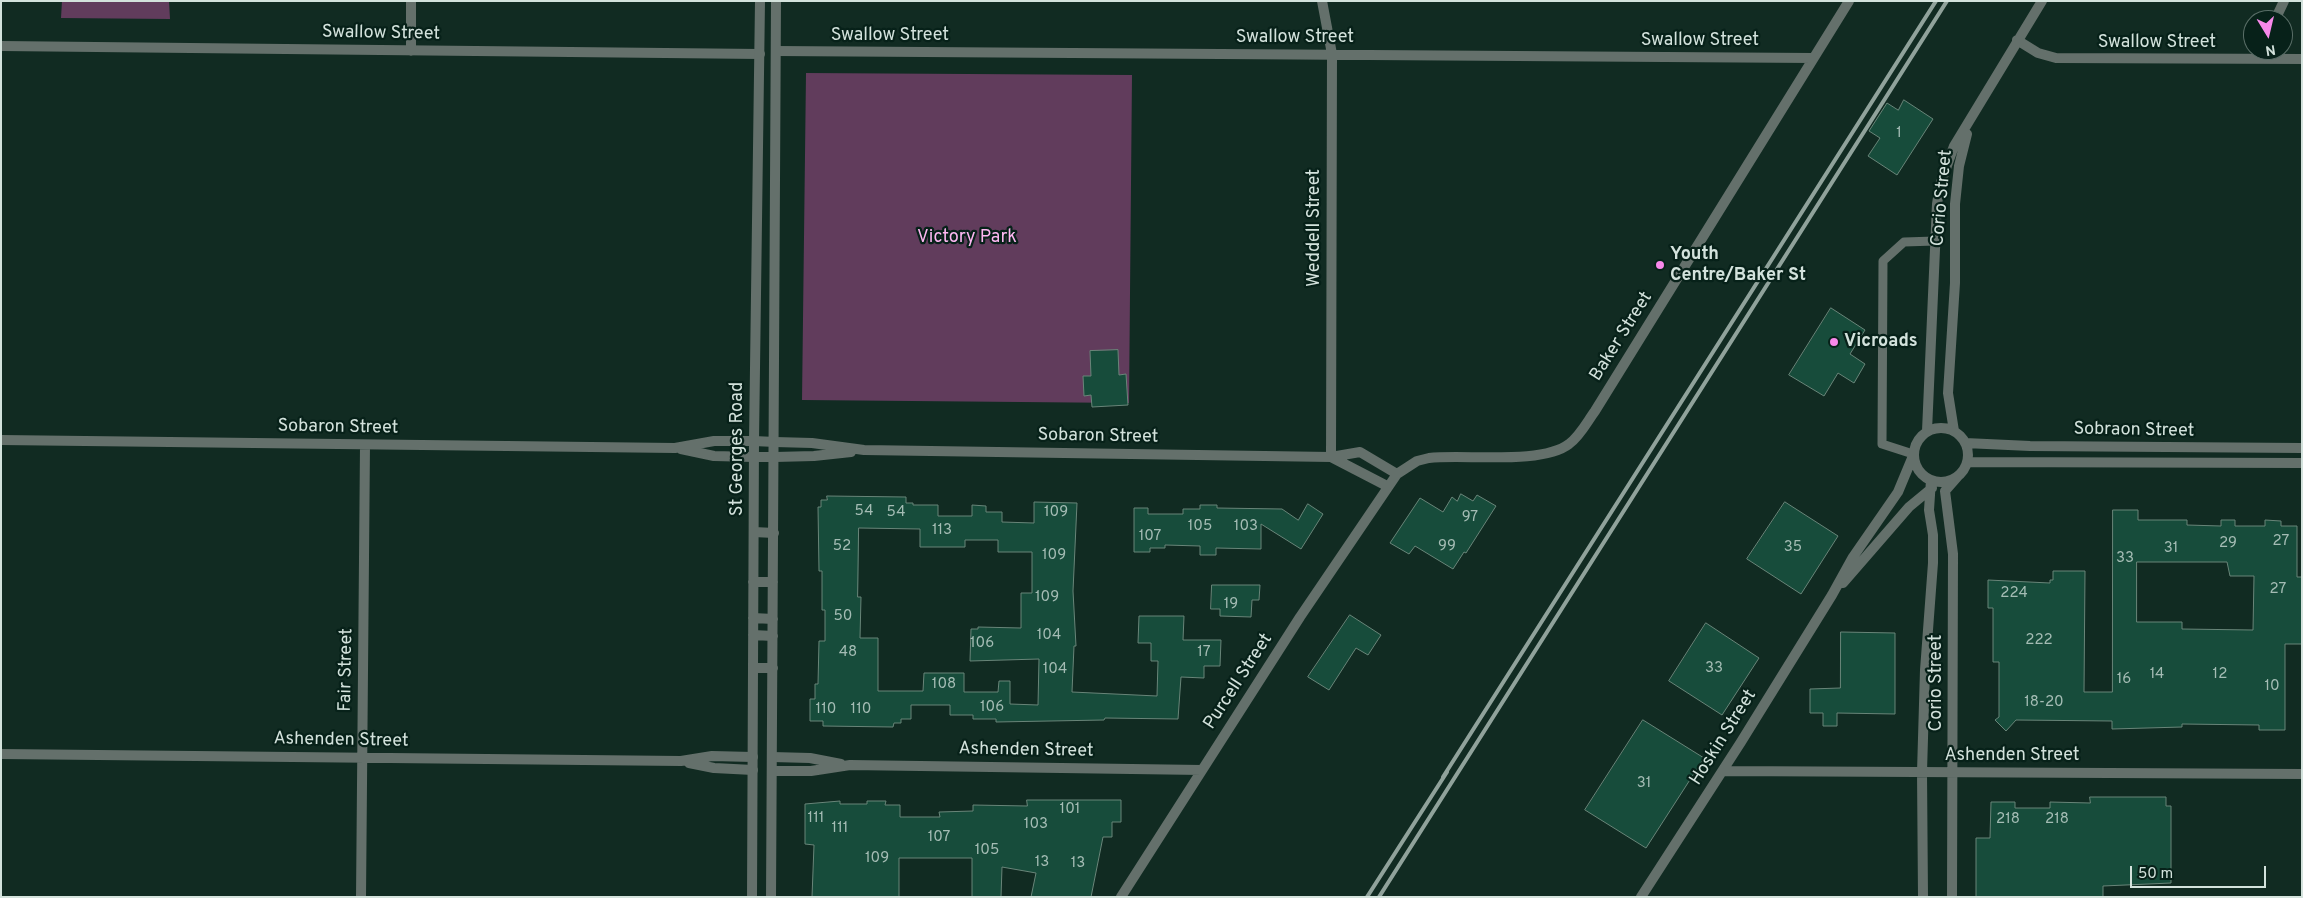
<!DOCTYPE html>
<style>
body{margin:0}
#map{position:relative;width:2303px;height:898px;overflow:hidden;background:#112b22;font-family:Overpass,sans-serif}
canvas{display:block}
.frame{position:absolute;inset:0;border:2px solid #d3e2dc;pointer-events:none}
.north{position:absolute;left:2243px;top:10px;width:50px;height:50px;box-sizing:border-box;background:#072119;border:1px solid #596e67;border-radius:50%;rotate:171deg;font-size:14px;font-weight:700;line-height:20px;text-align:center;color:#d3e2dc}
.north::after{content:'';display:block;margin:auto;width:18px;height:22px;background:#f888ea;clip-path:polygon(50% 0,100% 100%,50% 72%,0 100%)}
.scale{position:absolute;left:2130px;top:866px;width:136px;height:22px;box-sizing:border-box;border:2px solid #d3e2dc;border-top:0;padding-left:6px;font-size:15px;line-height:18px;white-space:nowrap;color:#d3e2dc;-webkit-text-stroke:4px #072119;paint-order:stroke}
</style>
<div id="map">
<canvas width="2303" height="898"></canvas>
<div class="frame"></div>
<div class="north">N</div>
<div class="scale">50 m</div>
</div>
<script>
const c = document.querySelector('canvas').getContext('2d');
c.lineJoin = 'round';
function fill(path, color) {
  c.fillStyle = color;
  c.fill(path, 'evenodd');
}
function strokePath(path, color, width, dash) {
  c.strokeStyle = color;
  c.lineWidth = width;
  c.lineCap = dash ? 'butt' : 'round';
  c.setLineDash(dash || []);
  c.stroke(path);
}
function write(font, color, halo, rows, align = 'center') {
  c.font = font + ' Overpass,sans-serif';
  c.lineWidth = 4.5;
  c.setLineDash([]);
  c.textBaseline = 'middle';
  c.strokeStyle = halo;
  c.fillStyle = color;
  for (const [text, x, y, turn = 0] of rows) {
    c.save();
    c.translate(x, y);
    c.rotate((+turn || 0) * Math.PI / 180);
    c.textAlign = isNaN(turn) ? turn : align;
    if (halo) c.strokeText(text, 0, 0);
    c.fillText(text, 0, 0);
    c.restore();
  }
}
fill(new Path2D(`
 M62,1H169L170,19L61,18Z
 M806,73L1132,75L1129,403L802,400Z`), '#613c5c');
const building = new Path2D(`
 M1904,100L1933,119L1897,175L1868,156L1880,138L1869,131L1887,103L1898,110Z
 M1831,308L1865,330L1850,354L1865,364L1854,383L1838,373L1824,396L1789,375Z
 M1118,350L1119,375L1126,374L1128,405L1092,407L1091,395L1084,396L1083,376H1091L1090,351Z
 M1461,494L1473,501L1477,495L1496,506L1466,553L1464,552L1453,569L1415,546L1409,554L1390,543L1420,498L1443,512L1452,497L1457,501Z
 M827,496L906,497V503H913V505H938V516H972V505L986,506V512H1002V522L1034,523V502L1077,503L1073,591L1076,646H1074L1072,692L1157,696L1158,661H1151V643H1138L1139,616H1184L1183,640H1221L1220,666H1204V678L1181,677L1178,719L1105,718L1104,720L996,722V719H973V715H950V705H911V719H901V723H894L893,727L823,726V721H810V699H815V684H818L819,641H825V610H822V571H819L818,507H821V500H827ZM859,528L920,529V547H965V540H998V552H1032V593H1021V628L978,627V629H971L970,661L1039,659L1038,705L1010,704V681H999L998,692H964V673H924L923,691H878V638H860L861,597H858Z
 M1785,502L1838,536L1801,594L1747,559Z
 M1308,504L1323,514L1301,549L1261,524V549L1216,548V555H1200V546L1165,545V548H1150V552H1134V508H1148V514H1183V509H1200V505H1217V508L1282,509L1298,520Z
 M2113,510H2138V520H2187V525L2221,526V520H2235V526H2265V520L2281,521V526H2297V577H2302V644H2285V730H2259V725L2182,724V727L2112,729V721L2016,720L2006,731L1995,720L1999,717V662H1993V608H1988V580L2050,583V580H2053V571H2085L2084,692H2112ZM2137,562H2227L2230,576H2254L2253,630L2182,629V622H2137Z
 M1212,585H1260L1259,600H1252L1251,617L1220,616V609H1211Z
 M1350,615L1381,635L1368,655L1356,648L1329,690L1308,677Z
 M1706,623L1759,658L1722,715L1669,681Z
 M1841,632L1895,633V714L1837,713V726H1823V713H1810V689L1840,688Z
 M1643,720L1704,758L1646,848L1585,810Z
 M2090,797H2166V806H2171V883L2103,886V897H1976V838H1990L1991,802H2015V808H2050V802L2090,803Z
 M1027,800H1121V822H1112V837H1103L1091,897H1031L1036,873L1002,867L1001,897H972V858H899V897H812L814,845L805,844V804L840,801V804H867V801H886L885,805H900V817H940L939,812L973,811V805L1027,806Z`);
fill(building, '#174c3b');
strokePath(building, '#698579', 1);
strokePath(new Path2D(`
 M1913,454L1882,444L1883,261L1904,242L1935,241`), '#64706b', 9);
strokePath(new Path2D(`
 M411,1V51
 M1322,1L1332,54L1331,457
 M2275,20L2284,1
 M2017,40L2038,53L2056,58L2302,59
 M1,46L760,54
 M776,51L1813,58
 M1914 455a27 27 0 1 1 54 0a27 27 0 1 1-54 0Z
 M1927,431L1937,204L1940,185L1954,146L2042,1
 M1954,431L1948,393L1955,283V204L1959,166L1967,134
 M1,440L675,448L714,441H754
 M775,442L812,443L864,450L1331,457L1360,452L1397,474
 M1965,443L2030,446L2302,448
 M681,449L714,456L754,457
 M775,457L814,456L851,452
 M1331,457L1387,486
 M1967,462L2302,463
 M1843,583L1909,507L1932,488
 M1,754L681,761L712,756L753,757
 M772,757L810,758L841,764
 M689,763L714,768L753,770
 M772,771H811L850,765L1202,770
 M1723,771L2302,774
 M361,897L365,445
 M1121,897L1300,617L1397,474L1417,461L1429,458C1464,454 1542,465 1569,444C1580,436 1587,422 1595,411L1849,1
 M1641,897L1741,742L1832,595L1853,557L1898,492L1913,456
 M1923,897L1922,772L1925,670L1933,563V535L1929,510L1931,480
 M1952,897L1953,554L1945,491L1959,475`), '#64706b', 10);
strokePath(new Path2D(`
 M754,441L775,442
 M754,457H775
 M754,532L774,533
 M753,582H773
 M753,618L773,619
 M753,635L773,636
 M753,668H773
 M752,897L754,441L760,1
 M771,897L776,1`), '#64706b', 10);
strokePath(new Path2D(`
 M1443,777L1936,1
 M1367,897L1447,772
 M1379,897L1947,1`), '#90a29b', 4);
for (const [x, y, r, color] of [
 [1660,265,5,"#f888ea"],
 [1834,342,5,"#f888ea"]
]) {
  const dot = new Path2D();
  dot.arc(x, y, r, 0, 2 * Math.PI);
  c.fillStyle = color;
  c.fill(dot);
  strokePath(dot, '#072119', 2);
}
write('15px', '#a4bcb4', null, [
 ["1",1899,134],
 ["54",864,512],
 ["54",896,513],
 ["109",1056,513],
 ["97",1470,518],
 ["105",1200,527],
 ["103",1246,527],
 ["113",942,531],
 ["107",1150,537],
 ["27",2281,542],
 ["29",2228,544],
 ["52",842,547],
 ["99",1447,547],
 ["35",1793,548],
 ["31",2171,549],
 ["109",1054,556],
 ["33",2125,559],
 ["27",2278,590],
 ["224",2014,594],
 ["109",1047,598],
 ["19",1231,605],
 ["50",843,617],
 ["104",1049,636],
 ["222",2039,641],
 ["106",982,644],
 ["48",848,653],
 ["17",1204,653],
 ["33",1714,669],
 ["104",1055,670],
 ["14",2157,675],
 ["12",2220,675],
 ["16",2124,680],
 ["108",944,685],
 ["10",2272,687],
 ["18-20",2044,703],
 ["106",992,708],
 ["110",826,710],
 ["110",861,710],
 ["31",1644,784],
 ["101",1070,810],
 ["111",816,819],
 ["218",2008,820],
 ["218",2057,820],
 ["103",1036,825],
 ["111",840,829],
 ["107",939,838],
 ["105",987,851],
 ["109",877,859],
 ["13",1042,863],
 ["13",1078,864]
]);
write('18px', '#d3e2dc', '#072119', [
 ["Swallow Street",381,34,1],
 ["Swallow Street",890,36],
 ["Swallow Street",1295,38],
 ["Swallow Street",1700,41],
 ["Swallow Street",2157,43],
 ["Corio Street",1943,198,-85],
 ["Weddell Street",1315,228,-90],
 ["Baker Street",1622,337,-58],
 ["Sobaron Street",338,428,1],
 ["Sobraon Street",2134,431,1],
 ["Sobaron Street",1098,437,1],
 ["St Georges Road",738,449,-90],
 ["Fair Street",347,670,-89],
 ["Purcell Street",1239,682,-57],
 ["Corio Street",1937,683,-90],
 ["Hoskin Street",1724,738,-58],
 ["Ashenden Street",341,741,1],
 ["Ashenden Street",1026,751,1],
 ["Ashenden Street",2012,756]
]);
write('18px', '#fdb7f2', '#072119', [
 ["Victory Park",967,238]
]);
write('bold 18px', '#d3e2dc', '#072119', [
 ["Youth",1670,255],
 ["Centre/Baker St",1670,276],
 ["Vicroads",1844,342]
], 'left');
</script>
